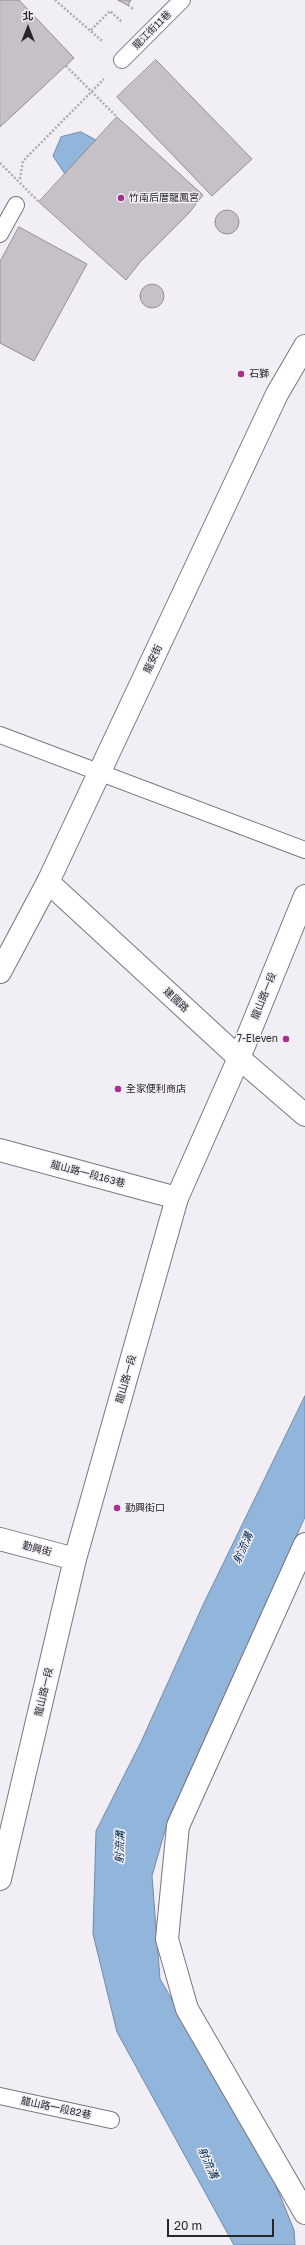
<!DOCTYPE html>
<meta charset="utf-8">
<style>
body{margin:0}
#map{position:relative;width:305px;height:2245px;overflow:hidden;background:#f2eef5;font-family:"Golos Text","Noto Sans TC",sans-serif}
canvas{display:block}
.north{position:absolute;left:8px;top:8px;width:40px;height:40px;-webkit-text-stroke:3px #f2eef5;paint-order:stroke;rotate:0deg;font-size:11px;font-weight:700;line-height:16px;text-align:center;color:#29272a}
.north::after{content:'';display:block;margin:auto;width:14px;height:18px;background:#29272a;clip-path:polygon(50% 0,100% 100%,50% 72%,0 100%)}
.scale{position:absolute;left:167px;top:2219px;width:107px;height:18px;box-sizing:border-box;border:2px solid #29272a;border-top:0;padding-left:5px;font-size:12px;line-height:14px;white-space:nowrap;color:#29272a;-webkit-text-stroke:3px #f2eef5;paint-order:stroke}
</style>
<div id="map">
<canvas width="305" height="2245"></canvas>
<div class="north">北</div>
<div class="scale">20 m</div>
</div>
<script>
const c = document.querySelector('canvas').getContext('2d');
c.lineJoin = 'round';
function fill(path, color) {
  c.fillStyle = color;
  c.fill(path, 'evenodd');
}
function strokePath(path, color, width, dash) {
  c.strokeStyle = color;
  c.lineWidth = width;
  c.lineCap = dash ? 'butt' : 'round';
  c.setLineDash(dash || []);
  c.stroke(path);
}
function write(font, color, halo, rows, align = 'center') {
  c.font = font + ' "Golos Text","Noto Sans TC",sans-serif';
  c.lineWidth = 3;
  c.setLineDash([]);
  c.textBaseline = 'middle';
  c.strokeStyle = halo;
  c.fillStyle = color;
  for (const [text, x, y, turn = 0] of rows) {
    c.save();
    c.translate(x, y);
    c.rotate((+turn || 0) * Math.PI / 180);
    c.textAlign = isNaN(turn) ? turn : align;
    if (halo) c.strokeText(text, 0, 0);
    c.fillText(text, 0, 0);
    c.restore();
  }
}
const water = new Path2D(`
 M81,132L96,140L65,174L53,156L61,137Z
 M305,1396V1517L168,1820L152,1876L160,1979L264,2156L294,2230L295,2245H234L117,2032L93,1934L96,1831L141,1742L203,1605Z`);
fill(water, '#91b5db');
strokePath(water, '#728aa6', 1);
const building = new Path2D(`
 M0,0H19L74,58L0,127Z
 M118,0H131L128,5Z
 M156,60L252,159L212,196L117,97Z
 M117,117L203,195L189,213L141,261L126,280L39,202Z
 M215 222a12 12 0 1 1 24 0a12 12 0 1 1-24 0Z
 M19,227L87,264L34,361L0,343V262Z
 M140 296a12 12 0 1 1 24 0a12 12 0 1 1-24 0Z`);
fill(building, '#c5c1c7');
strokePath(building, '#928f95', 1);
const lane = new Path2D(`
 M122,60L182,0
 M0,234L16,205
 M0,735L305,850
 M0,2096L111,2120`);
const street = new Path2D(`
 M0,972L48,882L277,394L305,346
 M0,1150L177,1198
 M0,1539L75,1559
 M305,1544L178,1826L167,1939L187,2009L305,2213`);
const secondary = new Path2D(`
 M48,882L239,1058L305,1115
 M0,1879L75,1559L177,1198L239,1058L305,896`);
strokePath(lane, '#7a767c', 18);
strokePath(street, '#7a767c', 24);
strokePath(secondary, '#7a767c', 24);
strokePath(new Path2D(`
 M55,0L102,41
 M128,5L134,10
 M91,30L110,11L122,22
 M20,179L23,161L104,79`), '#aeabb1', 2.5, [2, 2]);
strokePath(lane, '#fff', 16);
strokePath(street, '#fff', 22);
strokePath(secondary, '#fff', 22);
strokePath(new Path2D(`
 M66,66L117,117
 M0,163L39,202`), '#aeabb1', 2.5, [2, 2]);
for (const [x, y, r, color] of [
 [121,198,4,"#a4328d"],
 [241,374,4,"#a4328d"],
 [286,1039,4,"#a4328d"],
 [118,1089,4,"#a4328d"],
 [117,1508,4,"#a4328d"]
]) {
  const dot = new Path2D();
  dot.arc(x, y, r, 0, 2 * Math.PI);
  c.fillStyle = color;
  c.fill(dot);
  strokePath(dot, '#f2eef5', 1.5);
}
write('10px', '#29272a', '#f2eef5', [
 ["龍江街11巷",152,30,-45],
 ["龍安街",153,659,-65],
 ["龍山路一段",264,996,-68],
 ["建國路",176,1000,43],
 ["龍山路一段163巷",88,1174,15],
 ["龍山路一段",126,1379,-74],
 ["勤興街",37,1549,15],
 ["龍山路一段",44,1692,-77],
 ["龍山路一段82巷",56,2108,12]
]);
write('10px', '#29272a', '#f2eef5', [
 ["竹南后厝龍鳳宮",129,198],
 ["石獅",249,374],
 ["7-Eleven",278,1039,"right"],
 ["全家便利商店",126,1089],
 ["勤興街口",125,1508]
], 'left');
write('italic 11px', '#012b4e', '#f2eef5', [
 ["射流溝",243,1548,-66],
 ["射流溝",120,1847,-88],
 ["射流溝",208,2163,66]
]);
</script>
